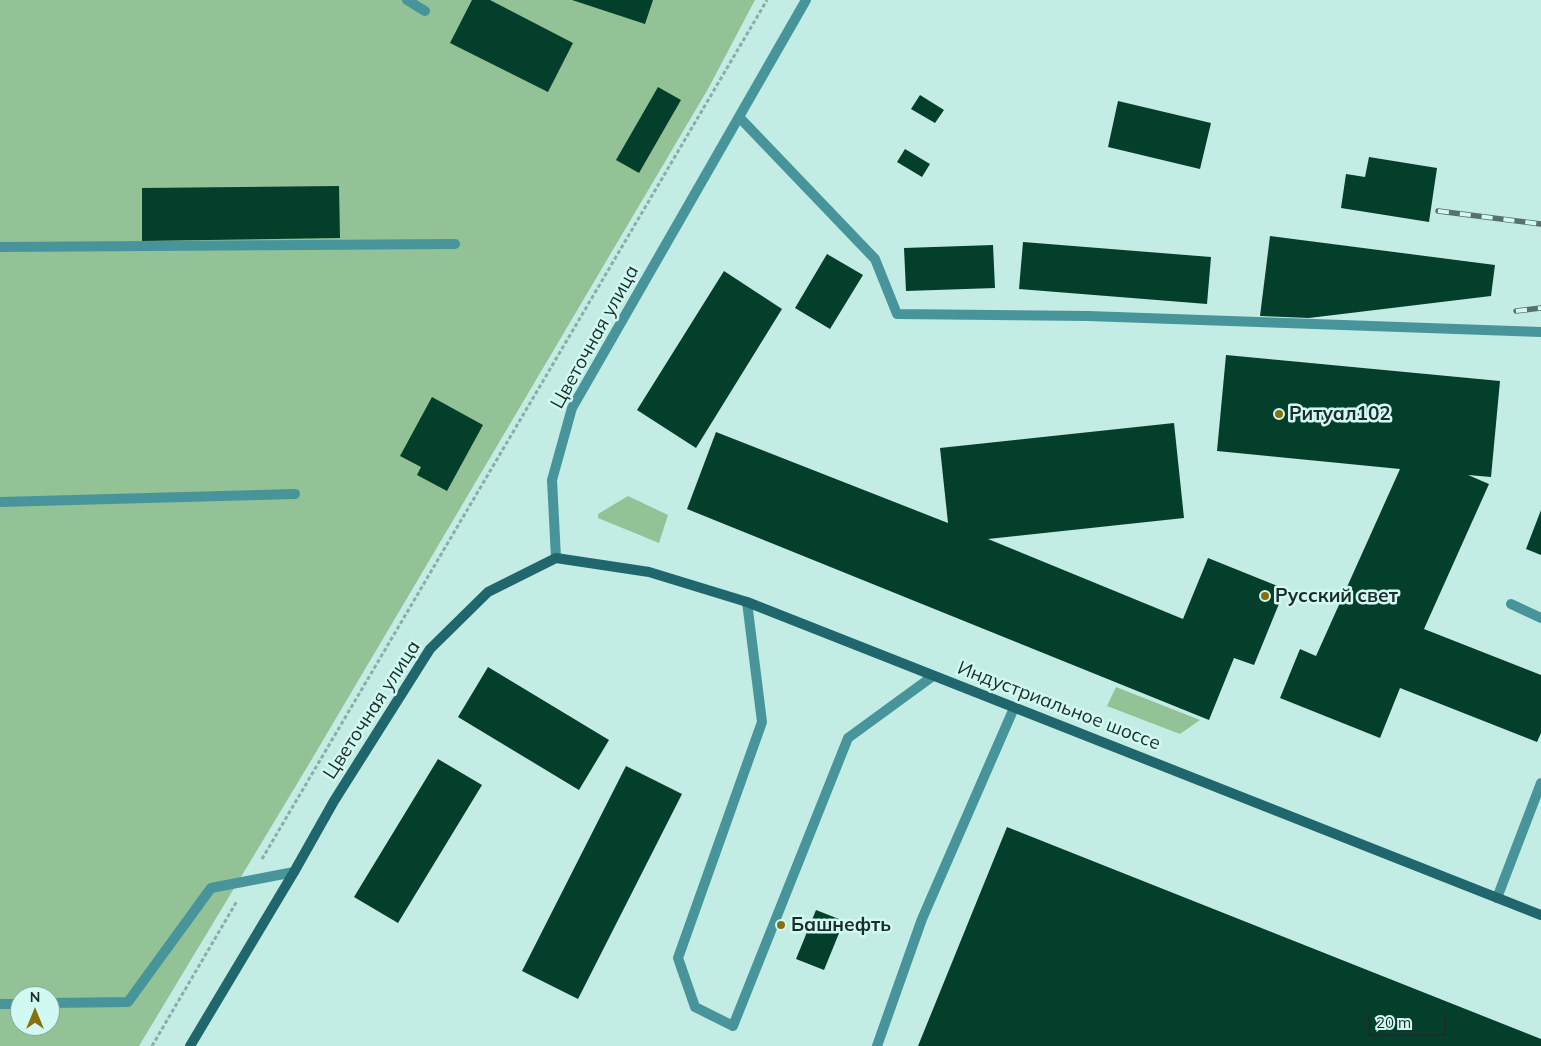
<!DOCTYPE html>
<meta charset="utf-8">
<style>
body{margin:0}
#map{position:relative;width:1541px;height:1046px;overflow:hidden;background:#c3ece4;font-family:Mulish,sans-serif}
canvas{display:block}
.north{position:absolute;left:10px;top:986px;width:50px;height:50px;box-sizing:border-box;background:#d0f9f2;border:1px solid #88a7a2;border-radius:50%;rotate:0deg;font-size:14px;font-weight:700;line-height:20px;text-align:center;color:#1c2c29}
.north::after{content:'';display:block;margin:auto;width:18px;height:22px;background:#886f0f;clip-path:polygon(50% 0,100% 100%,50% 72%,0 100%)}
.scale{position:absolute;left:1368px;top:1014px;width:78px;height:22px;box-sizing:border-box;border:2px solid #1c2c29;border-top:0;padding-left:6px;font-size:15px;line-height:18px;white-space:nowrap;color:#1c2c29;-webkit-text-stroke:4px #d0f9f2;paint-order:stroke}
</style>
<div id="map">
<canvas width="1541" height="1046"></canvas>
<div class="north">N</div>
<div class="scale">20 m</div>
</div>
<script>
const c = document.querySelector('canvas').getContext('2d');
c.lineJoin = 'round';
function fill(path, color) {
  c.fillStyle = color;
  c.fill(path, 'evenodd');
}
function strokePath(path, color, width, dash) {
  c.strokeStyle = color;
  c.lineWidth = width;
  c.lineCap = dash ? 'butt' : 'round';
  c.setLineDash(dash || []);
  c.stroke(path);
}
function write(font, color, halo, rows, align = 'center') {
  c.font = font + ' Mulish,sans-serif';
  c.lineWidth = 5;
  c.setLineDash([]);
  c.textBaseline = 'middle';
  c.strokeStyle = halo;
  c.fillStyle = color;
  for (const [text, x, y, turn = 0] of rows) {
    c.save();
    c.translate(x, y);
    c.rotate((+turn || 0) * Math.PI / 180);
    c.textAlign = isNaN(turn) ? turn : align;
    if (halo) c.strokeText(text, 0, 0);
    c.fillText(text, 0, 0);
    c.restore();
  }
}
fill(new Path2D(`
 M0,0H755L708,89L306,769L139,1046H0ZM20,996H50V1026H20Z
 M628,496L668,515L659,543L598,518V514Z
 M1116,687L1200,720L1180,734L1107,706Z`), '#93c297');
fill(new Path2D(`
 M472,0H490L573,43L548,92L450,43Z
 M572,0H653L645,24Z
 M658,87L681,100L639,173L616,160Z
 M920,95L944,110L935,123L911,109Z
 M1118,101L1211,123L1200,169L1108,147Z
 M905,149L930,164L922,177L897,162Z
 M1369,157L1437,168L1429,222L1341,208L1346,174L1365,177Z
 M339,186L340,238L142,241V188Z
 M1270,236L1495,265L1491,296L1309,318L1260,316Z
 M1023,242L1211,257L1207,304L1019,289Z
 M993,245L995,288L906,291L904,248Z
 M827,254L863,275L830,329L795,308Z
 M724,271L782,309L696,448L637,410Z
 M1226,355L1500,381L1491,477L1468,475L1489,484L1424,629L1541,675V733L1537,742L1400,688L1380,738L1280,698L1300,649L1316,656L1400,469L1217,451Z
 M432,397L483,425L447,491L417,475L421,467L400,456Z
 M1174,423L1184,518L988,539L1183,619L1208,558L1285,589L1254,665L1234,658L1209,720L687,509L716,432L948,523L940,448Z
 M1541,510V555L1526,549Z
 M488,667L609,740L579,790L458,717Z
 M438,759L482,785L398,923L354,897Z
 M626,766L682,794L578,999L522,971Z
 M1007,827L1541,1039V1046H918Z
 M816,910L844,921L824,970L796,959Z`), '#043f2c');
strokePath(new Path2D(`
 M262,859L767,0
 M152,1046L237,901`), '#8cada7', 3, [4, 2.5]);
strokePath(new Path2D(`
 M407,0L425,11
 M0,247L455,244
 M0,502L295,494
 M747,602L762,722L678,958L695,1007L733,1026L848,738L933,676
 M1511,604L1541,618
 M1497,898L1541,783
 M50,1003L128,1002L211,888L294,872
 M0,1004H20
 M877,1046L922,919L1014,708`), '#47959a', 10);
strokePath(new Path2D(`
 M739,117L875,259L897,314L1088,316L1541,332
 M556,558L552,480L572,408L806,0`), '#47959a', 10);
strokePath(new Path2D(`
 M190,1046L294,872L334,801L430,649L488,592L556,558L649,572L747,602L1541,915`), '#1f676c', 10);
const rail = new Path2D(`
 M1438,211L1541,224
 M1516,311L1541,308`);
strokePath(rail, '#58716c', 5.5);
strokePath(rail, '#d0f9f2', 4, [11]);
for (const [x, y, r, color] of [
 [1279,414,5,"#886f0f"],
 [1265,596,5,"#886f0f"],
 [781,925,5,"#886f0f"]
]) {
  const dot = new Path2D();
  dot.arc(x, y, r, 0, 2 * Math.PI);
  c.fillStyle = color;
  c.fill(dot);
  strokePath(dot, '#d0f9f2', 2);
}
write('19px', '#1c2c29', '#d0f9f2', [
 ["Цветочная улица",595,337,-61],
 ["Индустриальное шоссе",1059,706,21],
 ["Цветочная улица",372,710,-57]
]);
write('bold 19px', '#1c2c29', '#d0f9f2', [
 ["Ритуал102",1289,414],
 ["Русский свет",1275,596],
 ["Башнефть",791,925]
], 'left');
</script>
